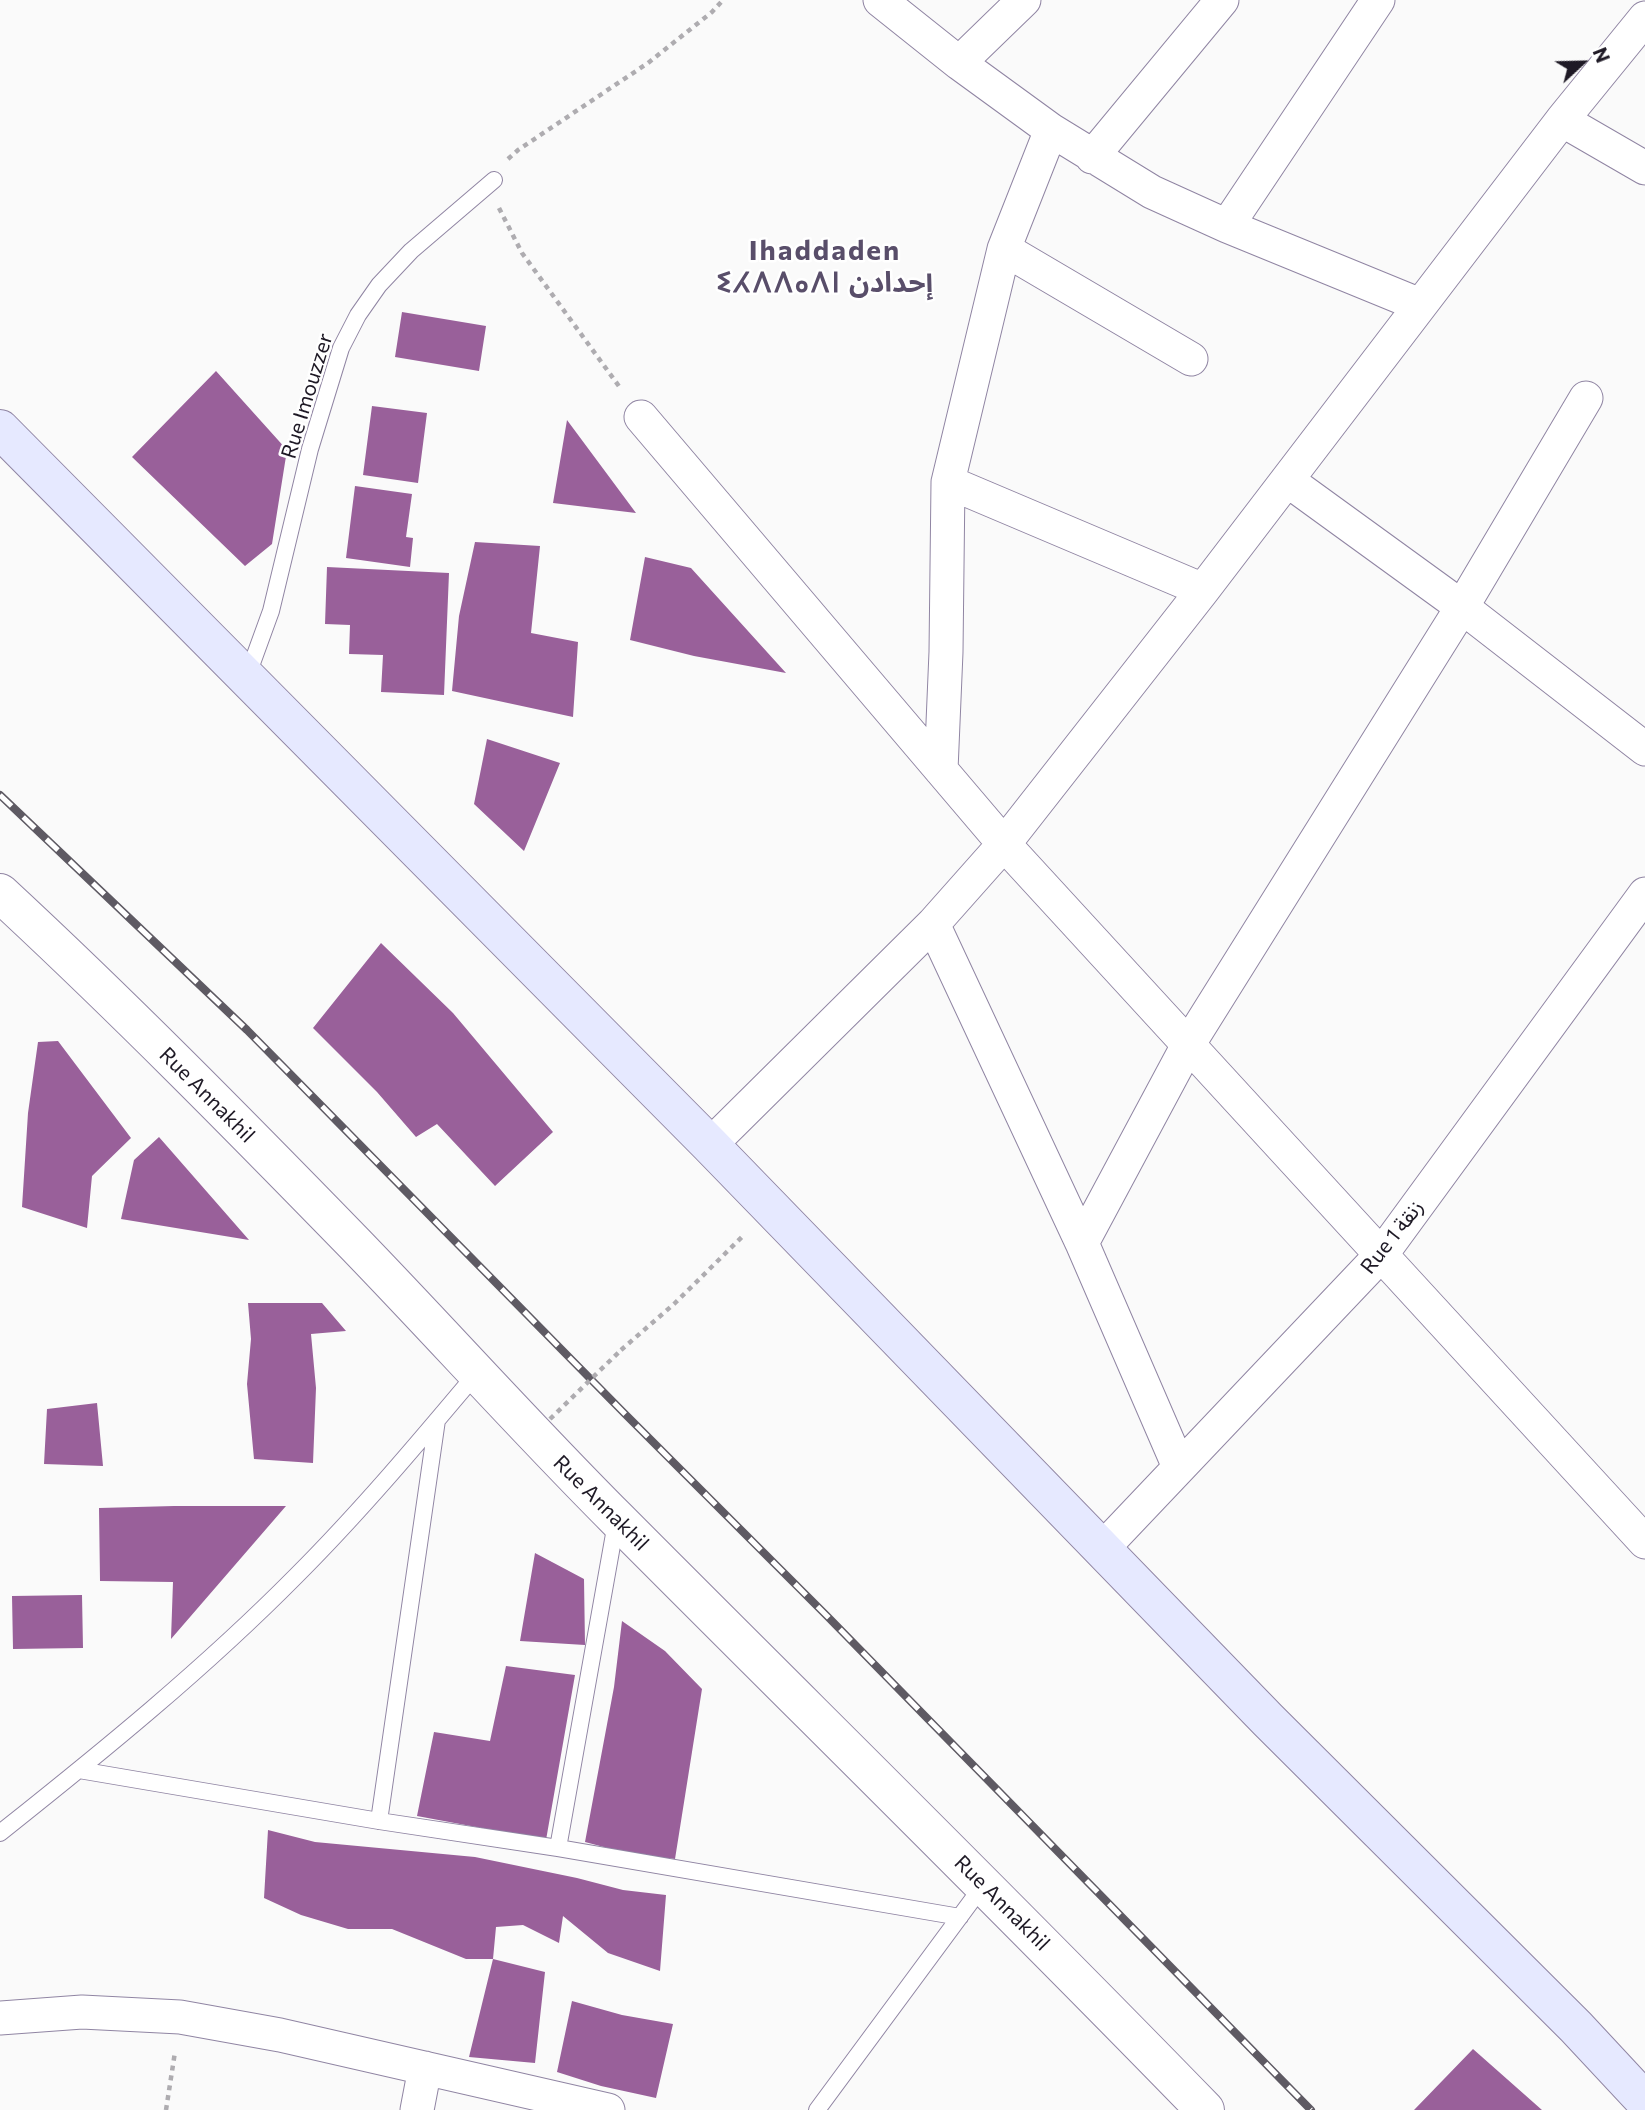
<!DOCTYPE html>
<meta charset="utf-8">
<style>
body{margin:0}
#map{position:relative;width:1645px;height:2110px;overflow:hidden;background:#fafafa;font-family:Commissioner,sans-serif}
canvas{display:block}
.north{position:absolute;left:1547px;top:28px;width:70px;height:70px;-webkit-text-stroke:5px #fff;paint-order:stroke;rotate:68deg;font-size:19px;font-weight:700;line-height:28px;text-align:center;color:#1e1925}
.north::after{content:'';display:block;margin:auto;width:24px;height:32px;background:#1e1925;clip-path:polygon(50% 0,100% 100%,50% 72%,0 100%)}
</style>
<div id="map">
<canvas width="1645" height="2110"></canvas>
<div class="north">N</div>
</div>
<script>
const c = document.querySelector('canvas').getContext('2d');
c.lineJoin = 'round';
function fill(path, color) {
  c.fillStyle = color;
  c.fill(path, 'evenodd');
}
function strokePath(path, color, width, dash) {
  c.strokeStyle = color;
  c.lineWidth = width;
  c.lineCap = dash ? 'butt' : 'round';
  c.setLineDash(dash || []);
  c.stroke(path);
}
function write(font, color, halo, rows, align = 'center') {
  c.font = font + ' Commissioner,"Noto Sans Arabic","Noto Sans Tifinagh",sans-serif';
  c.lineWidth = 5;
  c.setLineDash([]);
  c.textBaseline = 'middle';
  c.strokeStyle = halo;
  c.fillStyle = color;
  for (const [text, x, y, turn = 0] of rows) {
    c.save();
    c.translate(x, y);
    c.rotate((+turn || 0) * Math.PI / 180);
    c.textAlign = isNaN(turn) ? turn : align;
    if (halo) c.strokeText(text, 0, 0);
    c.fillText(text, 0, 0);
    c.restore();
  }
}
fill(new Path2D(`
 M402,312L486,326L479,371L395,357Z
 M216,371L287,450L272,544L245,566L132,457Z
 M372,406L427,413L418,483L363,475Z
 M567,420L636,513L553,503Z
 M355,486L412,494L406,537L413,538L410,567L346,558Z
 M475,542L540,546L531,633L578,642L573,717L452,691L459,616Z
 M645,557L691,568L786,673L694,656L630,640Z
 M327,567L449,573L444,695L381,692L383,655L349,654L350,625L325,624Z
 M487,739L560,763L524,851L474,804Z
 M381,943L453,1013L553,1132L495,1186L437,1124L416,1137L377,1092L313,1028Z
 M58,1041L131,1138L92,1176L87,1228L22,1207L28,1113L38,1042Z
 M159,1137L249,1240L121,1219L134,1160Z
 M248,1303H322L346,1331L311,1334L316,1388L313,1463L254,1459L247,1384L251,1339Z
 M97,1403L103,1466L44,1464L47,1409Z
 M174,1506H286L171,1639L173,1582L100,1581L99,1508Z
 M535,1553L584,1579L585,1645L520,1641Z
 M82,1595L83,1648L13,1649L12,1596Z
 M622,1621L665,1651L702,1689L675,1859L630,1854L585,1842L614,1687Z
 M506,1666L575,1675L546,1840L417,1816L434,1732L490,1741Z
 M268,1830L315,1842L475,1857L577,1878L623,1890L666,1895L660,1971L608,1953L563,1916L559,1943L523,1925L496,1927L493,1959L545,1972L535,2063L469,2057L493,1959H466L392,1929H348L301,1915L264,1898Z
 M572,2001L622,2015L673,2024L656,2098L601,2086L557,2072Z
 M1473,2049L1542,2110H1414Z`), '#99609a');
const service = new Path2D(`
 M247,677L271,611L310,449L341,348L358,315L379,285L411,251L494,180
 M79,1770L379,1821L558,1848L960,1917
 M379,1821L437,1420
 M0,1833C102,1752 204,1669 296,1576C360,1512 418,1443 476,1374
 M558,1848L616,1523
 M817,2110L984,1884`);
const minor = new Path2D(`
 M880,0L959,63L1051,130L1152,192L1227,226L1420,305
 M959,63L1024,0
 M1562,120L1645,168
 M1092,157L1222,0
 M1227,226L1378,0
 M1004,249L1191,359
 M641,417L1004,844L1645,1542
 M1287,480L1462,607L1645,749
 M948,482L1203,590
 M941,770L946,652L948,482L1004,249L1051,130
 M933,924L1082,1243L1179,1467
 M710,1145L933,924L1004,844L1203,590L1562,120L1645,18
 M1082,1243L1188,1045L1462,607L1586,398
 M1102,1549L1381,1255L1645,894
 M0,2018L82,2012L180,2017L280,2035L608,2110
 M417,2110L425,2068`);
const tertiary = new Path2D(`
 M0,893C122,1006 239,1125 355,1244C443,1335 527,1429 616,1518C812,1715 1011,1910 1205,2110`);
const secondary = new Path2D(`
 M0,429L710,1145L1268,1720L1576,2027L1645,2101`);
strokePath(service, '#9085a3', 18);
strokePath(minor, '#9085a3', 35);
strokePath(tertiary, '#9085a3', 40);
strokePath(secondary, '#9085a3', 40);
strokePath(new Path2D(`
 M508,159L518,150L648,63L712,12L723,0
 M499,208L522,253L621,389
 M621,1350L674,1304L745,1234
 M166,2110L175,2052`), '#aeacb0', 4.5, [5, 5]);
strokePath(service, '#fff', 16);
strokePath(minor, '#fff', 33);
strokePath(tertiary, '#fff', 38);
strokePath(secondary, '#e6e9ff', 38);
const rail = new Path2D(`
 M0,795L247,1030L625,1414L827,1616L1311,2110`);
strokePath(rail, '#5e5a63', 8);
strokePath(rail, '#fff', 5, [16]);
strokePath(new Path2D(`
 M550,1419L621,1350`), '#aeacb0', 4.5, [5, 5]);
write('21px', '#1e1925', '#fff', [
 ["Rue Imouzzer",307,396,-73],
 ["Rue Annakhil",207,1095,45],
 ["Rue 1 زنقة",1392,1237,-52],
 ["Rue Annakhil",601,1503,45],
 ["Rue Annakhil",1002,1903,45]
]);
c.letterSpacing = '2px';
write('bold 28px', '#594e6a', '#fff', [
 ["Ihaddaden",825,251],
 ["ⵉⵃⴷⴷⴰⴷⵏ إحدادن",825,283]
]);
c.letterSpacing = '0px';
</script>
